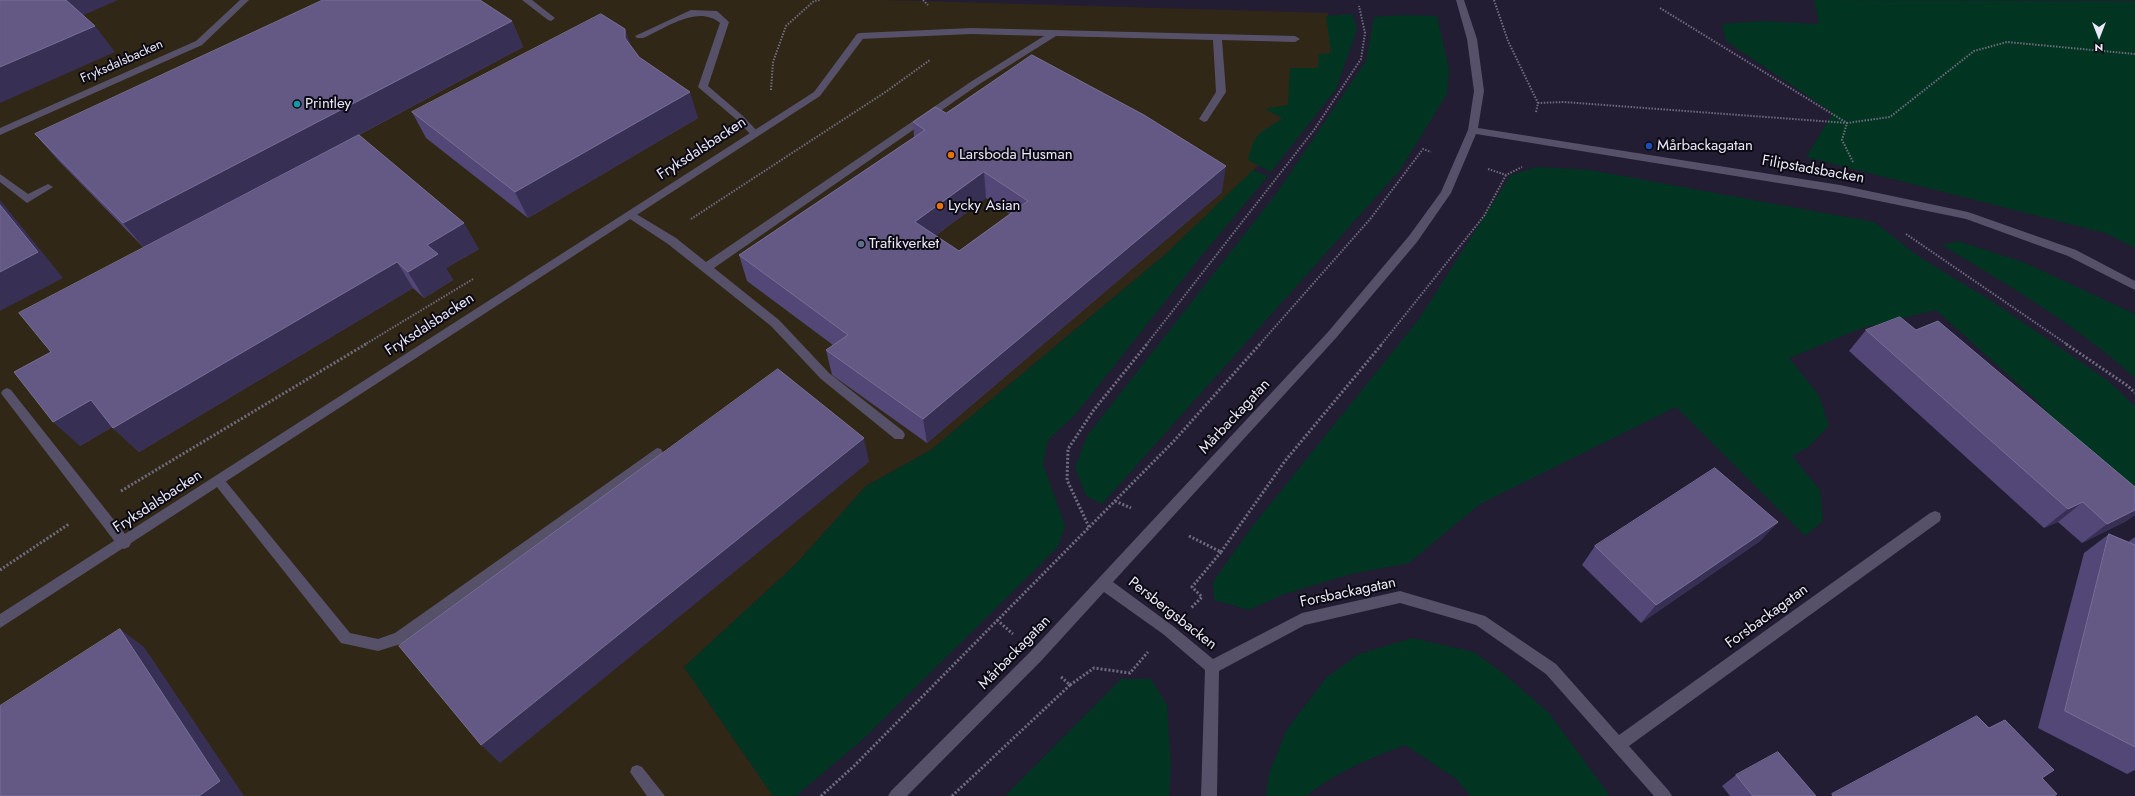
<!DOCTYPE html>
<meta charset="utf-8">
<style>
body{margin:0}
#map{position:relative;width:2135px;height:796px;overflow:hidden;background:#221d32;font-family:Jost,sans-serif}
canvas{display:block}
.north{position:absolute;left:2079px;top:16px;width:40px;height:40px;-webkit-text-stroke:3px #0b0912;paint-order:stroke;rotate:180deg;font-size:11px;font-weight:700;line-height:16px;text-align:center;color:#ebe9f8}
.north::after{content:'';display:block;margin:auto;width:14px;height:18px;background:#ebe9f8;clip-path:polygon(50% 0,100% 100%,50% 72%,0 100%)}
</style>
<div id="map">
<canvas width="2135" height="796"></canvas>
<div class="north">N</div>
</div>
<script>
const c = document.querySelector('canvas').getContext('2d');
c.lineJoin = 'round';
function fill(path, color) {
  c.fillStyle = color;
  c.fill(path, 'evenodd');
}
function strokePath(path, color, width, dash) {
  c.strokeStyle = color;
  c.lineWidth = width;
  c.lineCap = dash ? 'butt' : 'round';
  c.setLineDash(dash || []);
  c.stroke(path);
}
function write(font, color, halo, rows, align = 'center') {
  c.font = font + ' Jost,sans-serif';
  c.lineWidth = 4;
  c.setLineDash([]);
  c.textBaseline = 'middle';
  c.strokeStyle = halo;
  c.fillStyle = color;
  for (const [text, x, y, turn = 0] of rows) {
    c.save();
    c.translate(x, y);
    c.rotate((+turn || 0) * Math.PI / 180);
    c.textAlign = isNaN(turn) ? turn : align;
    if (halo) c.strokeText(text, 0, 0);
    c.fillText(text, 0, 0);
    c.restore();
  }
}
fill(new Path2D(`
 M0,0H886L1328,13L1335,74L1286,124L1263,161L1167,253L931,450L866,486L796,564L684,667L773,796H0Z`), '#302717');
fill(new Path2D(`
 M1814,0L2135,1V248L2105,233L1806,157L1833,113L1726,41L1722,24L1761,21L1819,24Z
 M1352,14L1357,29L1336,89L1271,172L1248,160C1250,152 1253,140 1259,134C1265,128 1275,125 1282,118L1265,109L1288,105L1290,68H1318L1319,54L1331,53L1326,16Z
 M1405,15L1437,16L1449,69L1447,94L1400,170L1102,504L1086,496L1075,467L1087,436L1276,194L1366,61L1374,17Z
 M1537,167L1590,170L1874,222L1918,256L1993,302L2107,380L2135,406V507L2036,400L1936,310L1862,328L1789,358L1819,395L1829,426L1808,447L1792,456L1820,490L1823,521L1805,536L1676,407L1480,504L1409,563L1351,574L1284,594L1249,610L1214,600L1213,582L1251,528L1419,319L1511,175Z
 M1253,170L1268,176L1202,255L1075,415L1048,440L1043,464L1065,526L1058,547L862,740L796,796H773L684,667L796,564L866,486L931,450L1167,253Z
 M1958,241L2023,262L2135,314V378C2080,327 2006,284 1942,245Z
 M1412,638L1474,652L1504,674L1549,713L1610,796H1471L1455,778L1405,745C1371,758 1335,772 1307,796H1266L1269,774L1287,729L1327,677L1359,654Z
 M1121,679H1151L1167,705L1171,765L1169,796H1005Z`), '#013521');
strokePath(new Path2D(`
 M923,0L928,5
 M1494,0L1508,41L1538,103
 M1660,8L1847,123
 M771,90L773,62L786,26L814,1L820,0
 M1536,112L1538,103L1564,102L1847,123
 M1853,162L1842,140L1847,123L1890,117L1974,51L2007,42L2135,54
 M1488,169L1506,175L1522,167
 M691,219L887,91L930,60
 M1906,234L2068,345
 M364,345L473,279
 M1146,345L1314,130L1361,59L1365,33L1359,6
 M1259,345L1371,218L1423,149L1431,152
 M1381,345L1484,216L1506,175`), '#706c7f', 2, [1.5, 1.5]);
strokePath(new Path2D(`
 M2066,344L2128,386L2135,393
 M121,491L366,344
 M1115,501L1131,508
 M1089,527L1067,480L1068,449L1093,411L1147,344
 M1189,536L1221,552L1192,587L1202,597L1191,608
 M1221,552L1285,461L1382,344
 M0,570L69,524
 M997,620L1013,634
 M1070,685L1094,668L1130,673L1148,652
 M821,796L854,766L1173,442L1260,344
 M952,796L1070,685L1060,676`), '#706c7f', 3, [2, 2]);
fill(new Path2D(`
 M522,0H532L555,18L551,21L548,20Z
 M691,10L717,11L729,22L708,86L743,116L758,132V136H752L737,120L698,87L720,23C698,4 666,28 643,38H637L635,36Z
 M971,28L1295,36L1300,39L1295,42L1222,40L1226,92L1207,121L1204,122L1199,119L1216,92L1213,40L1056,36L978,85L714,268L779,320L829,373L903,431L905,435L903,439H895L821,379L771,326L668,244L624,215L629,211L633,212L676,238L706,262L972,81L1044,36L971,34L860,39L855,36L860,33Z
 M0,174L28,194L48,184L53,187L27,203L0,182Z
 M7,388L11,390L129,539L131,543L129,547L124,549L119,547L3,396L1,393L3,390Z
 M657,448L661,449L663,453L661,457L404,643L378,651L341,643L213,482L215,478L219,477L223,478L350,633L378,639L395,633Z
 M637,765L642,767L665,796H647L630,772L632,767Z`), '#565169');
fill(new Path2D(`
 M240,0H249L202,45L0,135V128L196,41Z
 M1456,0H1464L1477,39L1484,91L1478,128L1840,185L1968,212L2076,250L2135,281V290L2068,256L1966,219L1840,193L1476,134L1451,193L1417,242L1336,338L1113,582L1173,626L1213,659L1302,613L1400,591L1485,616L1556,664L1619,735L1930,513L1935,511L1940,513L1941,517L1940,521L1629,746L1669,791L1672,796H1654L1546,674L1476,625L1400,603L1305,625L1219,671L1217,796H1201L1205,670L1163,634L1104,592L1041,661L907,796H888L891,791L1031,651L1328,332L1409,236L1441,192L1468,130L1474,91L1467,39Z
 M860,33L865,36L820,96L0,628V614L814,92L857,34Z`), '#565169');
fill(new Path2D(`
 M512,21L523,47L359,135L479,249L446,268L453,280L424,298L413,288L139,452L112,427L80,446L51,352L144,248L58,160L35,134Z
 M630,45L639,57L698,118L528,218L426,138L412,112Z
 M946,113L1222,192L927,443L832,375L826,350L833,345L747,281L739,255L914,137L913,122ZM986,198L1010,214L959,251L935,236Z
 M1866,330H1916L2135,487V515L2126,521L2082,543L2058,522L2044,528L1849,351Z
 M1778,522L1760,541L1641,623L1582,565L1595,546Z
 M2109,534L2128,542L2135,537V770L2127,774L2038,728L2084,553Z
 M1736,775L1816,796H1730L1722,786Z`), '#524776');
fill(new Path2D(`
 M64,0H118L77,18Z
 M512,21L523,47L145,249L123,223Z
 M95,26L115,52L0,103V67Z
 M625,29L634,55L625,38Z
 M690,92L698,118L528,218L515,192Z
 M1226,166L1222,192L927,443L923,419Z
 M984,172L986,198L919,248L915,222Z
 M0,200L63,278L0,311Z
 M464,223L479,249L446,268L453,280L424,298L408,272L427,245Z
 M397,262L413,288L139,452L113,428Z
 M91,400L117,424L80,446L53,422Z
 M864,438L869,462L500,763L481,745Z
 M2083,502L2058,522L2044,528L2068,509Z
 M2135,510V515L2126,521L2082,543L2107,524Z
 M1778,522L1760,541L1641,623L1656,605Z
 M120,629L144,647L244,796H199Z`), '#382f55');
const building = new Path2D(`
 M0,0H66L95,26L0,67Z
 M323,0H480L512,21L123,223L35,134Z
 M601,14L625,29V38L639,57L690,92L515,192L412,112Z
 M1032,55L1144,115L1226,166L923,419L826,350L848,335L739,255L925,130L913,122L935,107L946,113ZM984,172L1028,201L959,251L915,222Z
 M359,135L464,223L427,245L438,254L408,272L397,262L113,428L91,400L53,422L14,372L51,352L19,313Z
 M0,205L38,252L0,272Z
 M1900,317L1916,330L1938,321L2135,487V510L2107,524L2083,502L2068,509L1866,330Z
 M778,369L864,438L481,745L399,646Z
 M1715,468L1778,522L1656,605L1595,546Z
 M2109,534L2135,545V747L2065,711Z
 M120,629L220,781L199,796H0V706Z
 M1977,716L1989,728L2005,720L2054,770L2042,778L2057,794L2054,796H1833L1832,794Z
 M1778,752L1816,796H1753L1736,775Z`);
fill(building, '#635984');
strokePath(building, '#786f96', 1);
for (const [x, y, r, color] of [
 [297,104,4,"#0f9aa8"],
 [1649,146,4,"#1a4fb4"],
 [951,155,4,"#e8710a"],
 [940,206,4,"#e8710a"],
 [861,244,4,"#5c6f8a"]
]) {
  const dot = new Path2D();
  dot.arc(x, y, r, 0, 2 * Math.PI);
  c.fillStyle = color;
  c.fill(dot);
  strokePath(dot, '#0b0912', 1.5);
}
write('13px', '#ebe9f8', '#0b0912', [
 ["Fryksdalsbacken",122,62,-24]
]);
write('15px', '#ebe9f8', '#0b0912', [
 ["Printley",305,104],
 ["Mårbackagatan",1657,146],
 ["Larsboda Husman",959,155],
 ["Lycky Asian",948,206],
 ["Trafikverket",869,244]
], 'left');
write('15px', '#ebe9f8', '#0b0912', [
 ["Fryksdalsbacken",702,149,-33],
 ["Filipstadsbacken",1813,170,10],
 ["Fryksdalsbacken",430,325,-33],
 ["Mårbackagatan",1235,417,-47],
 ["Fryksdalsbacken",158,502,-33],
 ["Forsbackagatan",1348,593,-12],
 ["Persbergsbacken",1172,614,38],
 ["Forsbackagatan",1767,617,-36],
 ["Mårbackagatan",1015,653,-46]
]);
</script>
